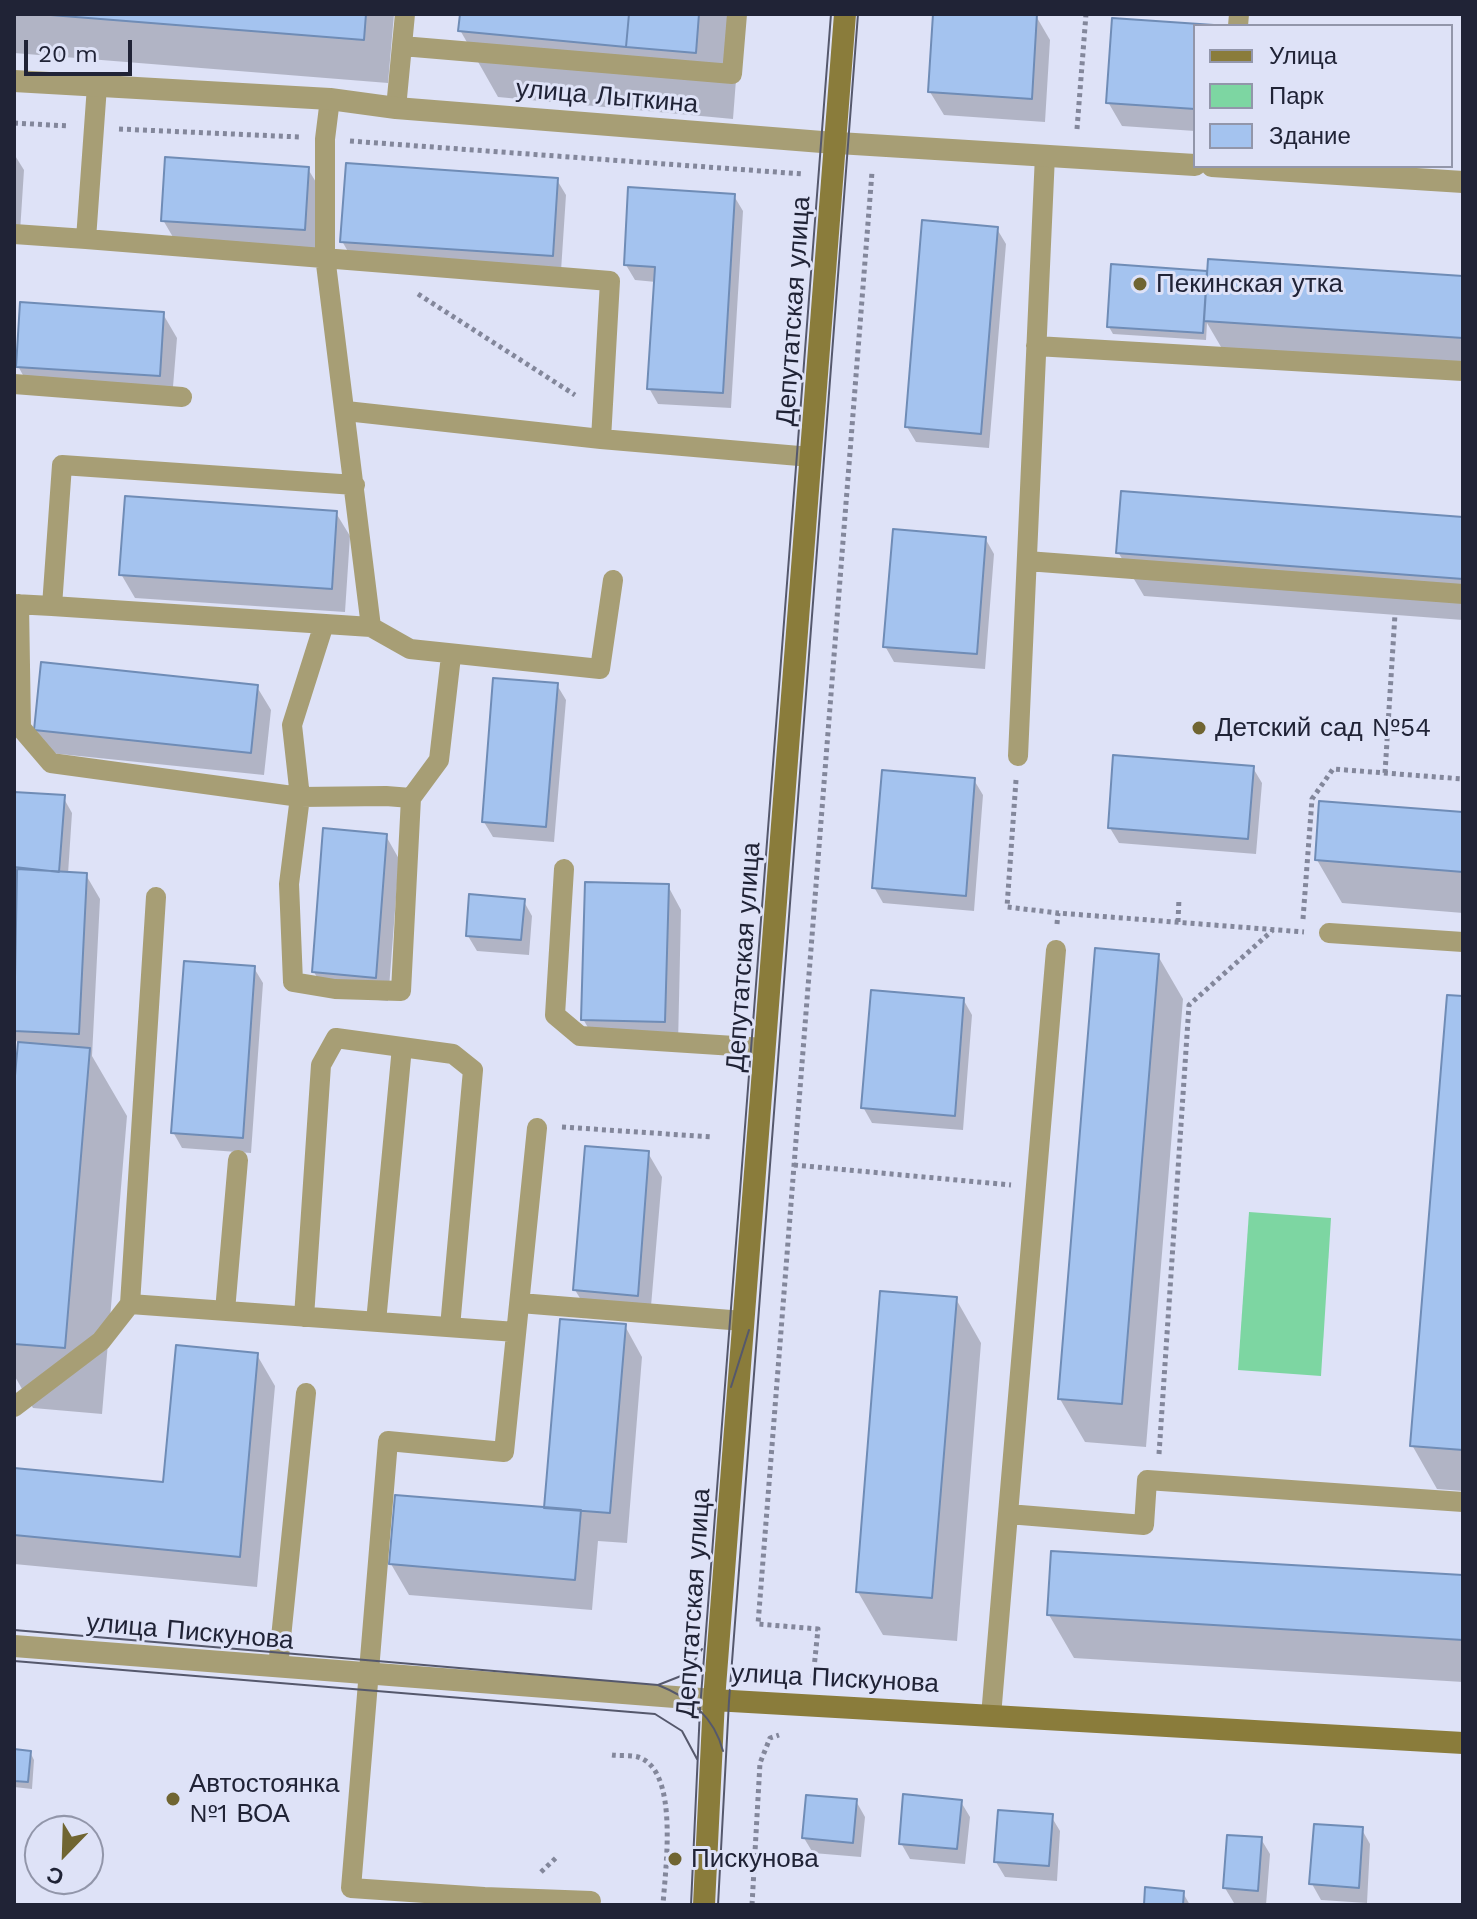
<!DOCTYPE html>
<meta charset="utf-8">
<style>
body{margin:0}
#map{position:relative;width:1477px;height:1919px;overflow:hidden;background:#dee2f7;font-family:"Work Sans",sans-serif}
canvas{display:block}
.frame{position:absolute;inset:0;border:16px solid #202336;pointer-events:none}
.legend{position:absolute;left:1193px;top:24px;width:260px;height:144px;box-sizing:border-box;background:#dee2f7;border:2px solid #9296aa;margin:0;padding:10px 14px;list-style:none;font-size:24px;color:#202336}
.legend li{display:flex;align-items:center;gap:16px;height:40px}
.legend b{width:40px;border:2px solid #9296aa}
.north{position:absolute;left:24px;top:1815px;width:80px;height:80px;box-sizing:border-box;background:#dee2f7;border:2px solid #9296aa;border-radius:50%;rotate:203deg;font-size:22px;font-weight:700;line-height:32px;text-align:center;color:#202336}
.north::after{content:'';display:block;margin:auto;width:28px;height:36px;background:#706532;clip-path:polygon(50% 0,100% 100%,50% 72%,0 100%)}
.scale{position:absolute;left:24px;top:40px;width:108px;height:36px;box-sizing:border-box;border:4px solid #202336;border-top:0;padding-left:10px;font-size:24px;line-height:28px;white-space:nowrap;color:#202336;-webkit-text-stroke:6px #dee2f7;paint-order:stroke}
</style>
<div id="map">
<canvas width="1477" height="1919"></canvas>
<div class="frame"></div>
<ul class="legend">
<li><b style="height:10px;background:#8a7c3b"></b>Улица</li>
<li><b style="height:22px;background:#7dd6a2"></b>Парк</li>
<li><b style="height:22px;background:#a4c3ef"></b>Здание</li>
</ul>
<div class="north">С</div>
<div class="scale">20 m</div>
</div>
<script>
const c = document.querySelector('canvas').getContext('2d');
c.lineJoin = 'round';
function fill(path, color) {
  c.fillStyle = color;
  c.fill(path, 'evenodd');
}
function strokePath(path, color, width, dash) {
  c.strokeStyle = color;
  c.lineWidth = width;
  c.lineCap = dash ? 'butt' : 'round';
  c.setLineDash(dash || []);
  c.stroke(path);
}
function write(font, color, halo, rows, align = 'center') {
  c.font = font + ' "Work Sans",sans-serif';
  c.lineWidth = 6;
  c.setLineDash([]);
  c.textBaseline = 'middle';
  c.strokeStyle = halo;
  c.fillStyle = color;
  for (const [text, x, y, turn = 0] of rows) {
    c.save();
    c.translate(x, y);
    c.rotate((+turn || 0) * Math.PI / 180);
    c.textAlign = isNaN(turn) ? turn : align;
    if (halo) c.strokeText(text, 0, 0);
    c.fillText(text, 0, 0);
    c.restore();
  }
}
fill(new Path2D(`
 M1249,1212L1331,1218L1321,1376L1238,1370Z`), '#7dd6a2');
fill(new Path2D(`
 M14,14H394L388,83L14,53Z
 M462,14H741L733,119L498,97L460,30Z
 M935,14L1036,16L1050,40L1045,122L944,115L930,92Z
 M1114,20L1195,26V131L1122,126L1108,102Z
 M14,154L24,170L20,232H14Z
 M308,169L322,192L317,253L177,244L163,220Z
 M557,180L566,195L561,271L351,257L342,241Z
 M734,196L743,211L731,408L658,404L649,388L656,282L635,280L626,265Z
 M997,229L1006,244L989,448L916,442L907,427Z
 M1206,273L1209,278H1463V379L1231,364L1207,323L1206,340L1113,334L1109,327Z
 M163,314L177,338L172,399L31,390L18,366Z
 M336,513L350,536L345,612L135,598L121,574Z
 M1463,519V620L1144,596L1118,552Z
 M985,538L994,554L985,669L894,662L885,646Z
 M557,685L566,700L554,842L493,837L484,822Z
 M257,687L271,710L264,775L50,753L36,730Z
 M1253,768L1262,783L1256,854L1119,843L1110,828Z
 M974,780L983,795L974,911L883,903L874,887Z
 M14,794L63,797L72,813L68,874L86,875L100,899L92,1056L127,1116L102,1414L33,1408L14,1375V1111L19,1046L14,1036L18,878L14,875Z
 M1463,814V913L1342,903L1317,860Z
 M386,836L399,859L388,1001L327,995L314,972Z
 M668,886L681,910L678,1045L597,1043L583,1019Z
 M523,900L532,916L529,955L477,951L468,936Z
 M1158,956L1183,999L1146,1447L1085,1442L1060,1399Z
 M254,968L263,983L251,1153L182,1148L173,1132Z
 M1463,998V1491L1437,1489L1412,1445Z
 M963,999L972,1015L963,1130L872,1123L863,1107Z
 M648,1153L662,1177L650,1318L589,1313L575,1290Z
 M956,1299L981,1343L957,1641L883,1635L858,1592Z
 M625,1326L642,1357L627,1543L598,1541L592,1610L409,1595L391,1564L546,1510Z
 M257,1355L275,1386L257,1587L14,1564V1470L165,1484Z
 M1463,1577V1682L1074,1658L1049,1615Z
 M14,1751L30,1752L34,1760L32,1789L14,1787Z
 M856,1801L865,1817L861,1857L813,1853L804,1838Z
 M961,1802L970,1817L965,1864L910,1859L901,1843Z
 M1051,1816L1060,1831L1057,1881L1005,1877L996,1862Z
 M1361,1828L1370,1844L1367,1903L1321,1900L1312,1884Z
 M1261,1839L1270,1854L1266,1905L1234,1903L1225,1888Z
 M1183,1893L1190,1905H1146Z`), '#0003');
const building = new Path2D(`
 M38,14H366L364,40Z
 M460,14H629L626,47L458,31Z
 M629,14H699L696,53L626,47Z
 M933,14H1037L1032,99L928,92Z
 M1112,18L1214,25L1195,26V109L1106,103Z
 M165,157L309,167L305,230L161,221Z
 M346,163L558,178L553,256L340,242Z
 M628,187L735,194L723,393L647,389L655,267L624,265Z
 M922,220L998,227L981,434L905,427Z
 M1208,259L1463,276V338L1204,321Z
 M1111,264L1207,271L1203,333L1107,327Z
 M20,302L164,312L160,376L16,367Z
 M1121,491L1463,517V579L1116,553Z
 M125,496L337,511L332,589L119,575Z
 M893,529L986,537L977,654L883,647Z
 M41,662L258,685L251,753L34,730Z
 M493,678L558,683L546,827L482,822Z
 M1113,755L1254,766L1248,839L1108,828Z
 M882,770L975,778L966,896L872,888Z
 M14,792L65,795L59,872L14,867Z
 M1319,801L1463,812V872L1315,860Z
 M323,828L387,834L376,978L312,972Z
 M17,869L87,873L79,1034L14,1031Z
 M585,882L669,884L665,1022L581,1020Z
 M469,894L525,899L521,940L466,936Z
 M1095,948L1159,954L1122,1404L1058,1399Z
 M184,961L255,966L243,1138L171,1133Z
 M871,990L964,998L955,1116L861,1108Z
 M1447,995L1463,996V1450L1410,1446Z
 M18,1042L90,1048L65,1348L14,1344V1087Z
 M585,1146L649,1151L638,1296L573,1290Z
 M880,1291L957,1297L932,1598L856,1592Z
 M560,1319L626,1324L610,1513L544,1508Z
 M176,1345L258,1353L240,1557L14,1535V1468L163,1482Z
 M395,1495L581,1510L575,1580L389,1564Z
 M1051,1551L1463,1575V1640L1047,1615Z
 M14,1749L31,1751L28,1782L14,1781Z
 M903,1794L962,1800L957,1849L899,1844Z
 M806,1795L857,1799L853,1843L802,1838Z
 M998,1810L1053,1814L1049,1866L994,1862Z
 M1314,1824L1363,1827L1359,1888L1309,1884Z
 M1227,1835L1262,1837L1258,1891L1223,1888Z
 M1145,1887L1184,1891L1183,1905H1144Z`);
fill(building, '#a4c3ef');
strokePath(building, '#6f8cb6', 2);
strokePath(new Path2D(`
 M14,123L69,126
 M119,129L300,137
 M1077,129L1086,14
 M350,141L803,174
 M418,294L575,395
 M1385,773L1395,614
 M1016,780L1007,907L1058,913
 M1303,919L1312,799L1333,769L1463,779
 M1178,922L1179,898
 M1057,924L1058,913L1304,932
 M562,1127L713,1137
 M794,1165L1011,1185
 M1159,1454L1189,1005L1273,930
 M813,1678L818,1629L758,1624L872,172
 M612,1755C620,1756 631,1755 638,1757C680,1770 665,1871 663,1905
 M541,1872L558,1856
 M752,1905L760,1763L770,1738L779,1735`), '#83879b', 5, [4, 4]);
strokePath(new Path2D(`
 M1238,26L1239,14
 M402,46L732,74L737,14
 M97,86L86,239L610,281L601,439
 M330,99L325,139V256L371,627L410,649L600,669L613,580
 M396,108L405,14
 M14,234L86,239
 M1036,346L1463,371
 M14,384L182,397
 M346,411L601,439L811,457
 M1027,561L1463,594
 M14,604L52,606L62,465L355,485
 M19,604L21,728L51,763L300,797L292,725L324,624
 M52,606L371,627
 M1018,756L1045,155
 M386,796L411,798L401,991L335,989L293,982L289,884L300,797Z
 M411,798L439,760L451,656
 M564,869L555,1015L580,1036L765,1048
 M1329,933L1463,942
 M520,1303L743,1321
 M130,1304L516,1332
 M225,1311L238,1160
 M304,1317L321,1065L336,1038L453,1054L473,1070L450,1327
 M376,1322L402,1047
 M14,1407L101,1341L130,1304L156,897
 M1008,1514L1056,950
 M278,1667L306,1393
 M991,1716L1008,1514L1144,1525L1147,1480L1463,1502
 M484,1897L591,1901
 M484,1905V1897L351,1888L388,1441L504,1452L537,1128`), '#a79e75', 20);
strokePath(new Path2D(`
 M14,81L330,99L396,108L822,142L1195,165
 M1212,166L1463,182`), '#a79e75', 22);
strokePath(new Path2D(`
 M14,1646L714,1700`), '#a79e75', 22);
strokePath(new Path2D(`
 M714,1700L1463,1743
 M704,1905L714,1700L845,14`), '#8a7c3b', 22);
strokePath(new Path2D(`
 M731,1387L749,1330
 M14,1630L658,1685C691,1698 714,1717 723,1751
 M14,1661L655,1714L682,1731L697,1759
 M658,1685L686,1674L702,1649
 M691,1905L700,1709L831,14
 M718,1905L729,1701L858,14`), '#55586c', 2);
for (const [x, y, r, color] of [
 [1140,284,8,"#706532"],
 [1199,728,8,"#706532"],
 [173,1799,8,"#706532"],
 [675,1859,8,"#706532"]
]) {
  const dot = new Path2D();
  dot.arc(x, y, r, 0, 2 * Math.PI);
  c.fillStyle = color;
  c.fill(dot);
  strokePath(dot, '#dee2f7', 3);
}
write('26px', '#202336', '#dee2f7', [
 ["улица Лыткина",607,97,5],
 ["Депутатская улица",794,311,-86],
 ["Депутатская улица",744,957,-86],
 ["Депутатская улица",694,1603,-86],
 ["улица Пискунова",190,1632,5],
 ["улица Пискунова",835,1679,3]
]);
write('26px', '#202336', '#dee2f7', [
 ["Пекинская утка",1156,284],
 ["Детский сад №54",1215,728],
 ["Автостоянка",189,1784],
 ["№1 ВОА",189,1814],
 ["Пискунова",691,1859]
], 'left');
</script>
